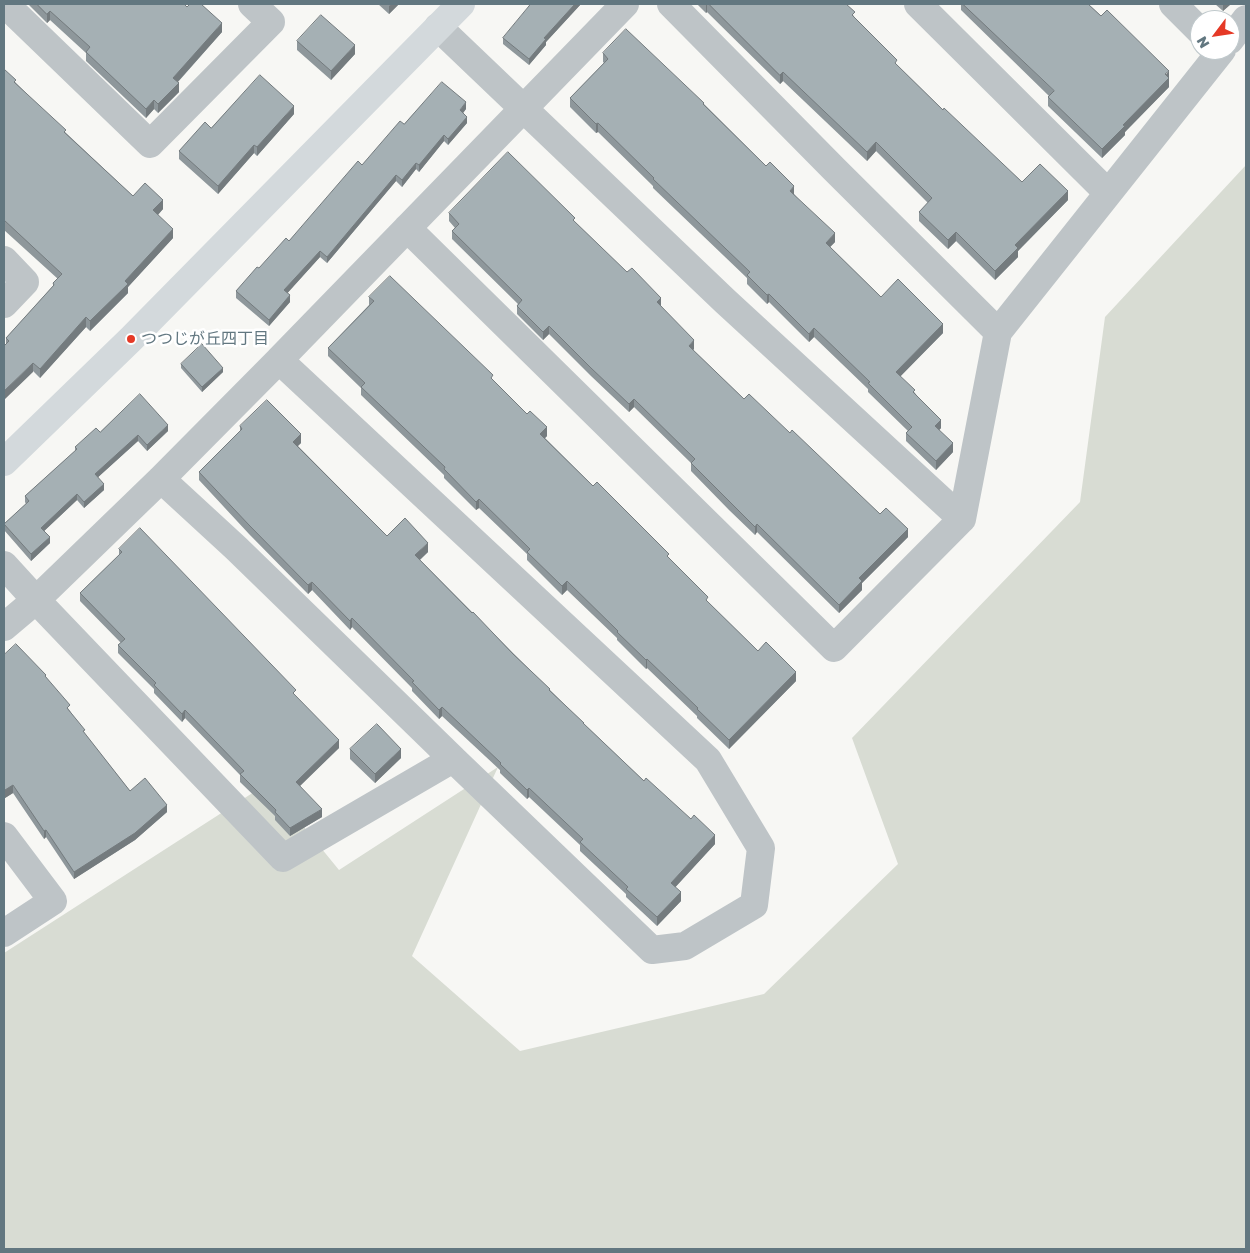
<!DOCTYPE html>
<meta charset="utf-8">
<style>
body{margin:0}
#map{position:relative;width:1250px;height:1253px;overflow:hidden;background:#f7f7f4;font-family:"Golos Text",sans-serif}
canvas{display:block}
.frame{position:absolute;inset:0;border:5px solid #627780;pointer-events:none}
.north{position:absolute;left:1190px;top:10px;width:50px;height:50px;box-sizing:border-box;background:#fff;border:1px solid #c0c9cc;border-radius:50%;rotate:239deg;font-size:14px;font-weight:700;line-height:20px;text-align:center;color:#627780}
.north::after{content:'';display:block;margin:auto;width:18px;height:22px;background:#e53926;clip-path:polygon(50% 0,100% 100%,50% 72%,0 100%)}
</style>
<div id="map">
<canvas width="1250" height="1253"></canvas>
<div class="frame"></div>
<div class="north">N</div>
</div>
<script>
const c = document.querySelector('canvas').getContext('2d');
c.lineJoin = 'round';
function fill(path, color) {
  c.fillStyle = color;
  c.fill(path, 'evenodd');
}
function strokePath(path, color, width, dash) {
  c.strokeStyle = color;
  c.lineWidth = width;
  c.lineCap = dash ? 'butt' : 'round';
  c.setLineDash(dash || []);
  c.stroke(path);
}
function write(font, color, halo, rows, align = 'center') {
  c.font = font + ' "Golos Text","Noto Sans JP",sans-serif';
  c.lineWidth = 5;
  c.setLineDash([]);
  c.textBaseline = 'middle';
  c.strokeStyle = halo;
  c.fillStyle = color;
  for (const [text, x, y, turn = 0] of rows) {
    c.save();
    c.translate(x, y);
    c.rotate((+turn || 0) * Math.PI / 180);
    c.textAlign = isNaN(turn) ? turn : align;
    if (halo) c.strokeText(text, 0, 0);
    c.fillText(text, 0, 0);
    c.restore();
  }
}
fill(new Path2D(`
 M1246,165V1249H4V953L268,783L339,870L498,767L412,956L520,1051L764,994L898,864L852,738L1080,502L1105,317Z`), '#d8dcd3');
strokePath(new Path2D(`
 M5,4L150,144L271,22L252,4
 M671,4L835,170L998,332
 M918,4L1108,193
 M1173,4L1200,31
 M438,27L725,301L962,519
 M1230,40L1246,19
 M407,228L834,648L962,519L998,332L1222,50
 M4,260L25,282L4,304
 M279,360L625,4
 M161,479L236,548L453,759
 M4,565L36,600L283,858L453,759L652,950L685,946L754,905L761,848L708,760L279,360L161,479L36,600L4,627
 M4,836L53,901L4,933`), '#bec4c7', 28);
strokePath(new Path2D(`
 M4,462L131,339L461,4`), '#d3d9dc', 28);
fill(new Path2D(`
 M28,4H184L187,7L222,32L178,82L179,92L158,113L154,109L146,118L86,61V53L50,20L47,23Z
 M378,4H399L389,14Z
 M531,4H581L546,42V45L529,65L503,44V38Z
 M697,4H846L855,18L897,65L943,110L1022,182L1068,200L1018,251V257L995,280L956,241L948,249L919,221V212L928,203L876,151L867,161L783,81L780,84L707,12L706,13Z
 M961,4H1088L1169,77V87L1125,132V135L1102,158L1048,106V97L1049,96L961,10Z
 M1215,4H1231L1223,11Z
 M297,41L355,54L331,80L297,50Z
 M603,53L704,104L794,194L835,242L830,247L881,297L943,333L900,376L915,393L941,428L939,430L953,452L936,470L906,441V433L908,431L868,392V389L814,337L809,342L769,302L767,304L747,284V278L653,188V186L598,132L596,133L570,107V98L604,63L603,62Z
 M4,69L16,83L66,133L133,196L163,209L158,215L173,238L128,287V293L90,331L86,327L40,378L6,344V338L53,286V283L58,279L4,230Z
 M466,109L463,113L467,123L448,145L444,141L419,172L416,169L402,187L396,181L327,263L320,257L287,293L290,302L269,326L236,298V291L259,268L289,241L362,165L404,124Z
 M294,114L257,156L254,153L218,194L179,159V151L211,128Z
 M449,213L575,222L661,306L694,349L693,350L744,399L790,433L880,514L908,537L862,583V590L839,613L757,532L755,535L729,510L691,471V463L634,407L629,412L591,376L549,334L543,340L517,314V306L518,304L452,239V231L455,228L449,221Z
 M369,297L493,380L547,436L545,438L593,486L669,559L708,602L758,651L796,681L729,749L697,718V716L647,668L646,669L617,640V638L567,590L562,595L527,560V554L479,508L476,510L444,478V475L361,395V388L328,356V348L369,305Z
 M181,364L223,372L202,392L181,368Z
 M240,426L301,443L298,446L387,536L428,552L420,560L584,724L644,781L715,844L675,887L681,901L657,926L626,897V894L580,851V845L529,797L527,799L500,773V770L442,716L439,719L412,691V688L352,627L350,630L312,590L308,594L249,534L199,480V472L240,431Z
 M168,431L147,451L138,441L98,477L104,490L84,508L77,500L44,531L50,543L31,561L4,530V524L26,504L25,502V496L75,451V447L100,432Z
 M119,549L296,696L339,748L299,786L322,817L290,836L275,820V816L240,782V775L185,718L182,722L154,693V689L118,653V645L121,643L80,601V593L119,555Z
 M4,655L46,677L70,711L85,734L130,791L167,812L135,840L74,879L46,837L44,839L13,793L5,798L4,795Z
 M350,749L401,758L375,783L350,759Z`), '#8e979b');
fill(new Path2D(`
 M392,4H399L389,14V6Z
 M575,4H581L546,42V45L529,65V59L544,38Z
 M706,4H707V12L706,13Z
 M1223,4H1231L1223,11Z
 M50,11V20L47,23V14Z
 M222,23V32L173,87V78Z
 M355,45V54L331,80V71Z
 M1169,71V87L1125,132V135L1102,158V149Z
 M783,72V81L780,84V75Z
 M179,83V92L158,113V104Z
 M154,100V109L146,118V109Z
 M466,102V109L460,117V110Z
 M294,106V114L257,156V147Z
 M467,117V123L448,145V139Z
 M598,123V132L596,133V124Z
 M444,135V141L419,172V165Z
 M876,142V151L867,161V152Z
 M254,145V153L218,194V186Z
 M416,163V169L402,187V180Z
 M396,175V181L327,263V257Z
 M794,186V195L790,191Z
 M1068,191V200L1018,251V257L995,280V271L1015,245Z
 M163,200V209L153,220V210Z
 M173,229V238L128,287V293L90,331V321L125,281Z
 M956,232V241L948,249V240Z
 M835,233V242L826,251V243Z
 M320,251V257L284,297V290Z
 M769,294V302L767,304V295Z
 M290,295V302L269,326V320Z
 M661,298V306L657,311V302Z
 M86,317V327L40,378V369Z
 M943,324V333L896,381V372Z
 M549,326V334L543,340V332Z
 M814,328V337L809,342V334Z
 M694,340V349L689,354V346Z
 M33,363V372L4,400V391Z
 M223,368V372L202,392V387Z
 M634,399V407L629,412V404Z
 M941,420V428L935,435V426Z
 M168,425V431L147,451V445Z
 M547,427V436L540,443V434Z
 M301,434V443L293,450V442Z
 M138,435V441L95,480V474Z
 M953,443V452L936,470V461Z
 M104,484V490L84,508V502Z
 M77,494V500L41,534V528Z
 M479,499V508L476,510V502Z
 M757,524V532L755,535V527Z
 M908,529V537L862,583V590L839,613V605L859,578Z
 M50,537V543L31,561V554Z
 M428,543V552L415,564V555Z
 M567,581V590L562,595V586Z
 M312,582V590L308,594V585Z
 M352,618V627L350,630V621Z
 M647,659V668L646,669V660Z
 M796,672V681L729,749V740Z
 M442,707V716L439,719V710Z
 M185,710V718L182,722V714Z
 M339,740V748L296,790V782Z
 M401,749V758L375,783V774Z
 M13,785V793L5,798V790Z
 M529,788V797L527,799V790Z
 M167,805V812L135,840L74,879V872Z
 M322,809V817L290,836V828Z
 M46,830V837L44,839V831Z
 M715,835V844L671,892V883Z
 M681,892V901L657,926V917Z`), '#747b7e');
const building = new Path2D(`
 M37,4H184L187,7L190,4H201L222,23L173,78L179,83L158,104L154,100L146,109L86,52L90,47L50,11L47,14Z
 M531,4H575L544,38L546,39L529,59L503,38Z
 M709,4H846L855,12L852,15L897,60L895,63L943,110L944,108L1022,182L1040,164L1068,191L1015,245L1018,248L995,271L956,232L948,240L919,212L932,198L876,142L867,152L783,72L780,75Z
 M963,4H1088L1101,16L1107,10L1169,71L1165,74L1169,78L1123,125L1125,126L1102,149L1048,97L1054,91Z
 M321,15L355,45L331,71L297,41Z
 M626,29L704,103L703,104L766,166L770,162L794,186L790,191L835,233L826,243L881,297L898,279L943,324L896,372L915,390L913,392L941,420L935,426L953,443L936,461L906,433L912,427L868,383L870,382L814,328L809,334L769,294L767,295L747,275L750,272L653,179L654,178L598,123L596,124L570,98L608,59L603,53Z
 M4,69L16,80L14,82L66,130L64,132L133,196L145,183L163,200L153,210L173,229L125,281L128,284L90,321L86,317L40,369L33,363L4,391V346L9,341L6,338L54,285L53,283L62,274L4,220Z
 M260,75L294,106L257,147L254,145L218,186L179,151L205,122L211,128Z
 M442,82L466,102L460,110L467,117L448,139L444,135L419,165L416,163L402,180L396,175L327,257L320,251L284,290L290,295L269,320L236,291L257,267L259,268L286,238L289,241L358,161L362,165L400,121L404,124Z
 M508,152L575,218L573,220L627,272L632,268L661,298L657,302L694,340L689,346L744,399L749,394L790,433L792,430L880,514L886,508L908,529L859,578L862,581L839,605L757,524L755,527L691,463L695,459L634,399L629,404L591,368L549,326L543,332L517,306L522,300L452,231L459,224L449,213Z
 M390,276L493,375L491,378L527,414L530,411L547,427L540,434L593,486L597,482L669,554L667,556L708,597L706,600L758,651L766,642L796,672L729,740L697,709L698,708L647,659L646,660L617,632L618,631L567,581L562,586L527,552L530,549L479,499L476,502L444,469L445,467L361,387L365,383L328,348L374,301L369,297Z
 M202,344L223,368L202,387L181,364Z
 M140,394L168,425L147,445L138,435L95,474L104,484L84,502L77,494L41,528L50,537L31,554L4,524L29,501L25,496L77,449L75,447L96,428L100,432Z
 M267,400L301,434L293,442L387,536L405,518L428,543L415,555L472,613L473,612L513,654L550,689L549,690L584,723H583L644,781L646,778L691,819L694,815L715,835L671,883L681,892L657,917L626,889L628,887L580,842L583,839L529,788L527,790L500,764L501,763L442,707L439,710L412,682L414,681L352,618L350,621L312,582L308,585L249,525L199,472L242,429L240,426Z
 M140,528L296,690L293,693L339,740L296,782L322,809L290,828L275,812L276,810L240,774L244,771L185,710L182,714L154,685L156,683L118,645L125,639L80,593L122,552L119,549Z
 M16,644L46,675L45,676L70,705L67,708L85,730L83,731L130,791L145,778L167,805L135,833L74,872L46,830L44,831L13,785L5,790L4,788V655Z
 M377,724L401,749L375,774L350,749Z`);
fill(building, '#a5b0b4');
strokePath(building, '#747b7e', 1);
for (const [x, y, r, color] of [
 [131,339,5,"#e53926"]
]) {
  const dot = new Path2D();
  dot.arc(x, y, r, 0, 2 * Math.PI);
  c.fillStyle = color;
  c.fill(dot);
  strokePath(dot, '#fff', 2);
}
write('16px', '#627780', '#fff', [
 ["つつじが丘四丁目",141,339]
], 'left');
</script>
